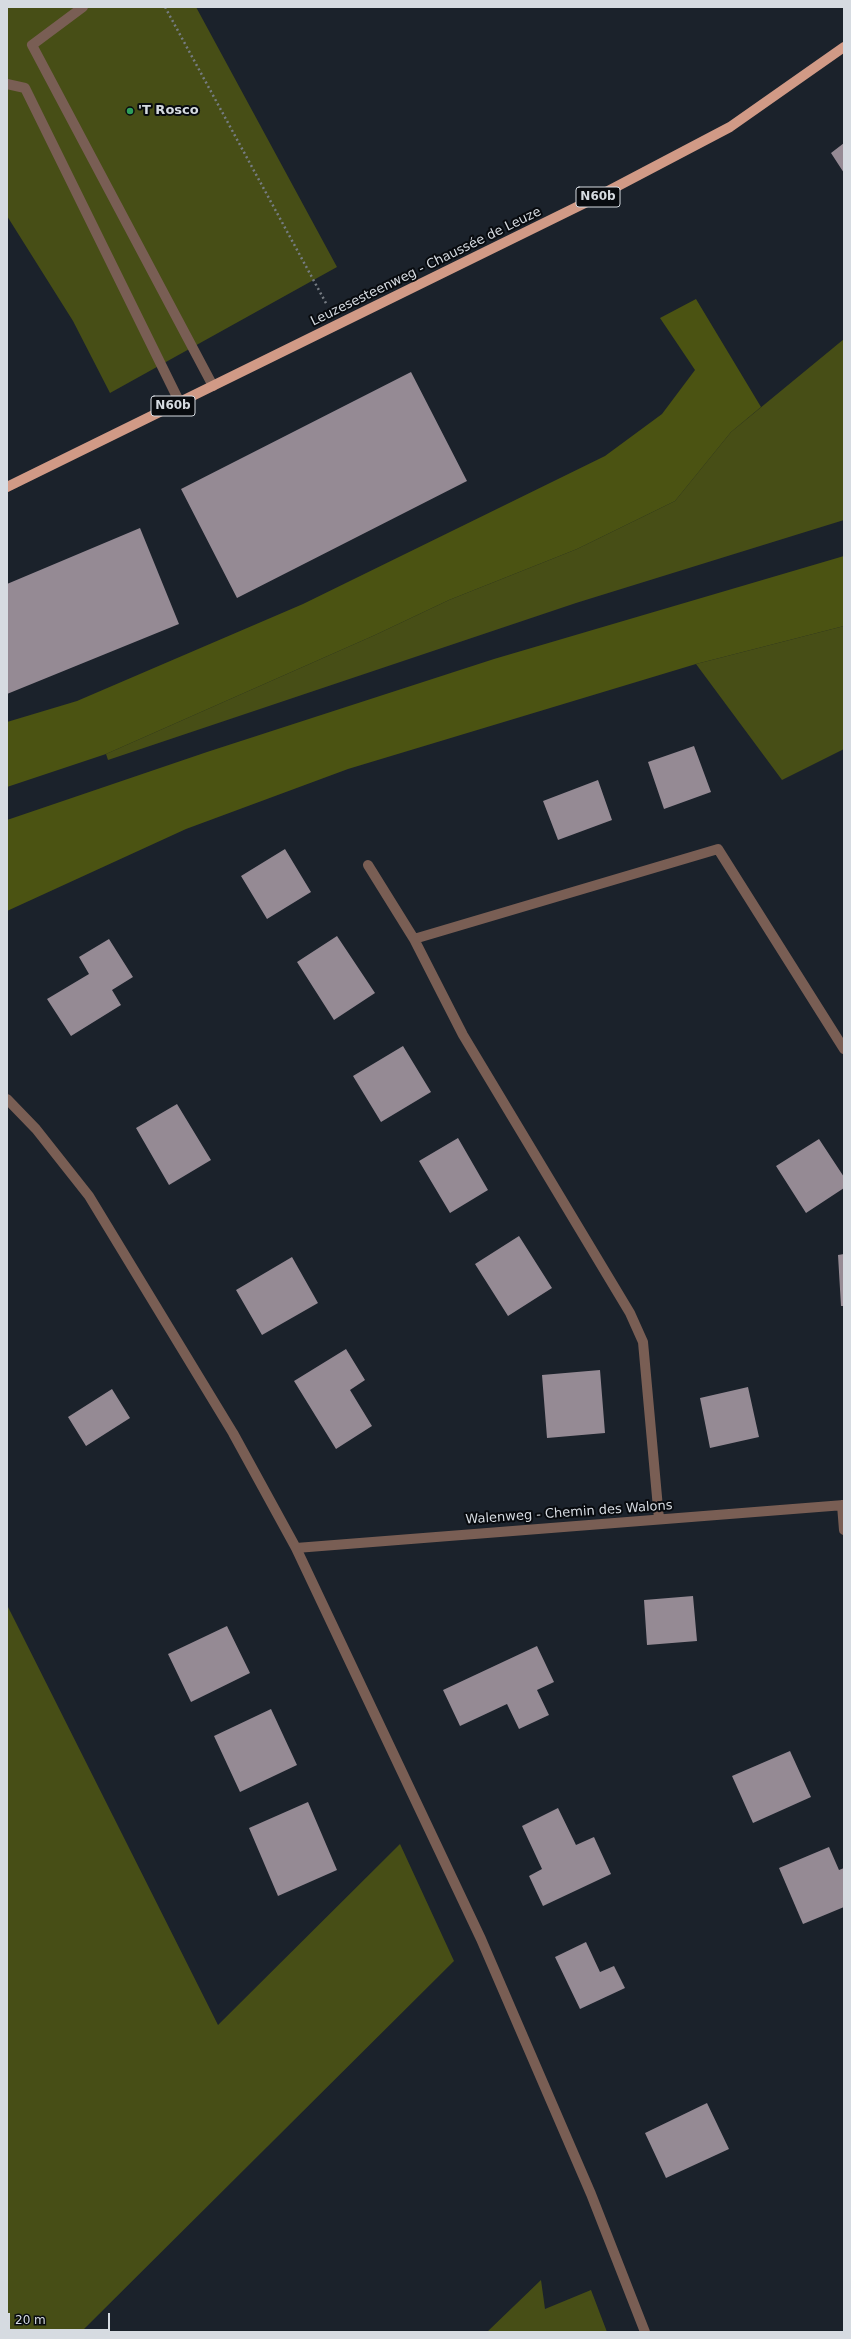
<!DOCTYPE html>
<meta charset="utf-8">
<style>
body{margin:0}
#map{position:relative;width:851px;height:2339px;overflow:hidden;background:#1b222b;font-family:"DejaVu Sans",sans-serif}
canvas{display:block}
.frame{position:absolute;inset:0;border:8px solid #d6dbe1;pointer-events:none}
.scale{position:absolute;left:8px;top:2313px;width:102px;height:18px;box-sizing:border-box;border:2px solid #d6dbe1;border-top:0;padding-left:5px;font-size:12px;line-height:14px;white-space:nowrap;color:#d6dbe1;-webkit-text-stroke:3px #080b0f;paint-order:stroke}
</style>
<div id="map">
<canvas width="851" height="2339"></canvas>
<div class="frame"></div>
<div class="scale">20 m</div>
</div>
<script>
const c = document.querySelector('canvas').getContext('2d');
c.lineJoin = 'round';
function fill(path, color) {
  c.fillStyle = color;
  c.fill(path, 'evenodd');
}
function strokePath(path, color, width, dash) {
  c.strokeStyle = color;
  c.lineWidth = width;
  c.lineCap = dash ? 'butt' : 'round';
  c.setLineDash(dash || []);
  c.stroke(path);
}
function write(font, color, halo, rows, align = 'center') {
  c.font = font + ' "DejaVu Sans",sans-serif';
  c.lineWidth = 4;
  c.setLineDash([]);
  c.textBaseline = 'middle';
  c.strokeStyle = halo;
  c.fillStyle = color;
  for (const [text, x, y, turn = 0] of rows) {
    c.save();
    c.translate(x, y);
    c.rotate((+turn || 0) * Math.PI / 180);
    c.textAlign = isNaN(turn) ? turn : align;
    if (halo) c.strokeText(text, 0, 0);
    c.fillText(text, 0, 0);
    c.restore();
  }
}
fill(new Path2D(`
 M7,7H196L337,267L110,393L73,321L7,216Z
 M844,339V520L576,603L108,760L106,754L375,635L449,600L577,549L675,501L731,432Z
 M844,626V749L782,780L696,664Z
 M7,1605L218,2025L400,1844L454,1961L81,2332H7Z
 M541,2280L545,2309L591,2290L607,2332H487Z`), '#474e16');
fill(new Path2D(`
 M696,299L761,407L731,432L675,501L577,549L449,600L375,635L106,754L7,787V722L77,701L303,604L605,456L662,414L695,370L660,318Z
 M844,556V626L696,664L348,769L186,829L7,911V820L207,752L494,659Z`), '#4b5312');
fill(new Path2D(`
 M844,143V173L831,153Z
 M411,372L467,481L237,598L181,489Z
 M140,528L179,624L7,694V584Z
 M694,746L711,792L664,809L648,762Z
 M598,780L612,820L558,840L543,801Z
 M285,849L311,892L267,919L241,876Z
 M337,936L375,993L334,1020L297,962Z
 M109,939L133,977L112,990L121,1005L71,1036L47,999L89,974L79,957Z
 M403,1046L431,1092L381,1122L353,1076Z
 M177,1104L211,1160L169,1185L136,1128Z
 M458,1138L488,1190L450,1213L419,1161Z
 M819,1139L844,1177V1188L806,1213L776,1166Z
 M519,1236L552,1288L508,1316L475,1264Z
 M844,1254V1306H841L838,1255Z
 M292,1257L318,1303L262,1335L236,1290Z
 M346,1349L365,1380L350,1390L372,1426L336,1449L294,1381Z
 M600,1370L605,1433L547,1438L542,1375Z
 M748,1387L759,1437L710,1448L700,1398Z
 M112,1389L130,1418L86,1446L68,1417Z
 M693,1596L697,1641L647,1645L644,1600Z
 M227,1626L250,1673L191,1702L168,1654Z
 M537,1646L554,1682L537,1690L549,1715L519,1729L507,1704L460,1726L443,1690Z
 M271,1709L297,1765L240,1792L214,1736Z
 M790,1751L811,1797L753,1823L732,1776Z
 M308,1802L337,1870L278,1896L249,1828Z
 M558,1808L576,1845L594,1837L611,1874L543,1906L529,1876L542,1869L522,1826Z
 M829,1847L839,1870L844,1868V1907L803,1924L779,1868Z
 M586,1942L600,1972L614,1966L625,1988L580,2009L555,1957Z
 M707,2103L729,2149L666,2178L645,2133Z`), '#958a94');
strokePath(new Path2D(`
 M165,7L327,305`), '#767c83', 2.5, [2, 3]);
strokePath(new Path2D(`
 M83,7L32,45L213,386
 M7,84L25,88L180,403`), '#795e54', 10);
strokePath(new Path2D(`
 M368,865L414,939L718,849L844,1049
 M414,939L463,1035L630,1313L643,1342L659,1519
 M7,1099L36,1129L89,1196L233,1433L296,1548L481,1939L591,2194L645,2332
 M842,1505L844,1530
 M296,1548L844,1505`), '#795e54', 10);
strokePath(new Path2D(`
 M7,487L593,199L730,127L844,47`), '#d19a86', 10);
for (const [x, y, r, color] of [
 [130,111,4,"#2e9e5b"]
]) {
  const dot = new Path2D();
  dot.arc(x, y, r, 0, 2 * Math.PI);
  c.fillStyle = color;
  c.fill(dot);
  strokePath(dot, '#080b0f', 1.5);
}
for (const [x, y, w] of [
 [598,197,44],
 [173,406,44]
]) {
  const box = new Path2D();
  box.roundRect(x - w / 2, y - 10, w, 20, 3);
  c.fillStyle = '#080b0f';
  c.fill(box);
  strokePath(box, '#d6dbe1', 1);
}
write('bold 12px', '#d6dbe1', null, [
 ["N60b",598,197],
 ["N60b",173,406]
]);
write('bold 13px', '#d6dbe1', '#080b0f', [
 ["'T Rosco",138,111]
], 'left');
write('13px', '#d6dbe1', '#080b0f', [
 ["Leuzesesteenweg - Chaussée de Leuze",426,267,-26],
 ["Walenweg - Chemin des Walons",569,1513,-4]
]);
</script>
